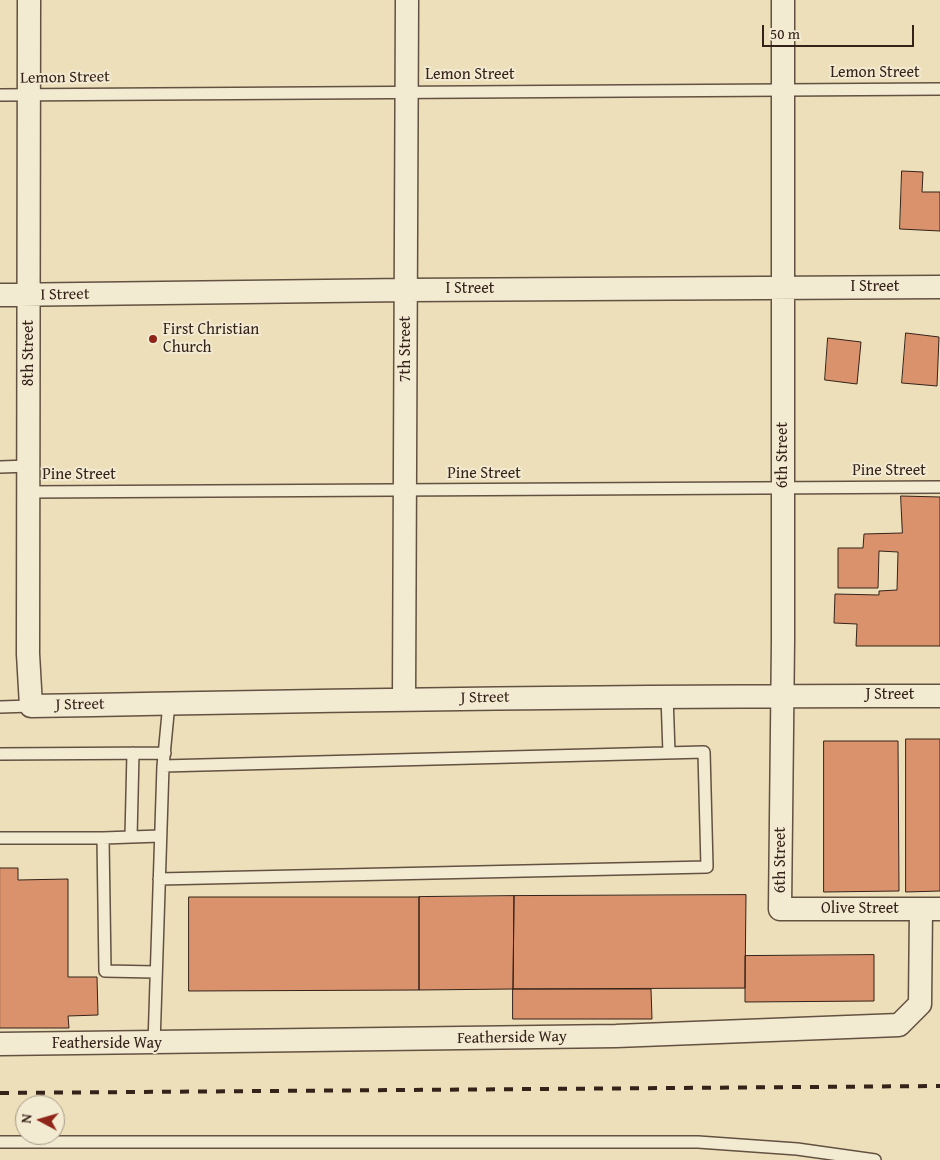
<!DOCTYPE html>
<style>
body{margin:0}
#map{position:relative;width:940px;height:1160px;overflow:hidden;background:#ecdfb9;font-family:"Gentium Book Plus",serif}
canvas{display:block}
.north{position:absolute;left:15px;top:1095px;width:50px;height:50px;box-sizing:border-box;background:#f3ead2;border:1px solid #a79a88;border-radius:50%;rotate:276deg;font-size:14px;font-weight:700;line-height:20px;text-align:center;color:#352219}
.north::after{content:'';display:block;margin:auto;width:18px;height:22px;background:#8f2418;clip-path:polygon(50% 0,100% 100%,50% 72%,0 100%)}
.scale{position:absolute;left:762px;top:25px;width:152px;height:22px;box-sizing:border-box;border:2px solid #352219;border-top:0;padding-left:6px;font-size:15px;line-height:18px;white-space:nowrap;color:#352219;-webkit-text-stroke:4px #f3ead2;paint-order:stroke}
</style>
<div id="map">
<canvas width="940" height="1160"></canvas>
<div class="north">N</div>
<div class="scale">50 m</div>
</div>
<script>
const c = document.querySelector('canvas').getContext('2d');
c.lineJoin = 'round';
function fill(path, color) {
  c.fillStyle = color;
  c.fill(path, 'evenodd');
}
function strokePath(path, color, width, dash) {
  c.strokeStyle = color;
  c.lineWidth = width;
  c.lineCap = dash ? 'butt' : 'round';
  c.setLineDash(dash || []);
  c.stroke(path);
}
function write(font, color, halo, rows, align = 'center') {
  c.font = font + ' "Gentium Book Plus",serif';
  c.lineWidth = 4;
  c.setLineDash([]);
  c.textBaseline = 'middle';
  c.strokeStyle = halo;
  c.fillStyle = color;
  for (const [text, x, y, turn = 0] of rows) {
    c.save();
    c.translate(x, y);
    c.rotate((+turn || 0) * Math.PI / 180);
    c.textAlign = isNaN(turn) ? turn : align;
    if (halo) c.strokeText(text, 0, 0);
    c.fillText(text, 0, 0);
    c.restore();
  }
}
const building = new Path2D(`
 M902,171L923,172L922,192H940V231L900,229Z
 M906,333L939,337L937,386L902,383Z
 M828,338L861,342L857,384L825,380Z
 M901,496L940,497V646H856L857,624L834,623L835,594L879,595V591L897,590L898,552L879,551L878,588H838V548H863L864,534L902,533Z
 M906,739H940V891L906,892Z
 M824,741H898L899,891L824,892Z
 M0,868H18V880L68,879V977H97L98,1015L68,1016L69,1028H0Z
 M746,895L745,988L513,989L514,896Z
 M514,896L513,989L419,990V897Z
 M189,897H419V990L189,991Z
 M874,955V1001L745,1002V956Z
 M513,989H651L652,1019H513Z`);
fill(building, '#da926d');
strokePath(building, '#352219', 1);
const service = new Path2D(`
 M0,95L940,89
 M0,467L29,466
 M29,492L940,487
 M667,696L669,753
 M0,707L31,706
 M0,754L165,753
 M131,837L133,753
 M0,838H103L105,971L155,972
 M103,838L160,836
 M159,879L707,867L704,752L163,766
 M154,1044L163,766L169,703
 M0,1142H698L797,1149L875,1160`);
const minor = new Path2D(`
 M29,0L28,654L31,706C334,700 637,695 940,696
 M783,0V641L780,909H940
 M0,295L406,290L940,287
 M404,699L407,0
 M0,1044L616,1036L899,1025L920,1004L921,909`);
strokePath(service, '#635141', 14);
strokePath(minor, '#635141', 25);
strokePath(service, '#f3ead2', 11);
strokePath(minor, '#f3ead2', 22);
strokePath(new Path2D(`
 M0,1093L940,1086`), '#352219', 4, [9, 9]);
for (const [x, y, r, color] of [
 [153,339,5,"#8f2418"]
]) {
  const dot = new Path2D();
  dot.arc(x, y, r, 0, 2 * Math.PI);
  c.fillStyle = color;
  c.fill(dot);
  strokePath(dot, '#f3ead2', 2);
}
write('16px', '#352219', '#f3ead2', [
 ["Lemon Street",875,73],
 ["Lemon Street",470,75],
 ["Lemon Street",65,78,-1],
 ["I Street",875,287],
 ["I Street",470,289],
 ["I Street",65,295,-1],
 ["7th Street",406,349,-90],
 ["8th Street",29,353,-90],
 ["6th Street",783,455,-90],
 ["Pine Street",889,471],
 ["Pine Street",484,474],
 ["Pine Street",79,475],
 ["J Street",890,695],
 ["J Street",485,698,-1],
 ["J Street",80,705,-1],
 ["6th Street",781,860,-90],
 ["Olive Street",860,909],
 ["Featherside Way",512,1038,-1],
 ["Featherside Way",107,1044]
]);
write('16px', '#352219', '#f3ead2', [
 ["First Christian",163,330],
 ["Church",163,348]
], 'left');
</script>
